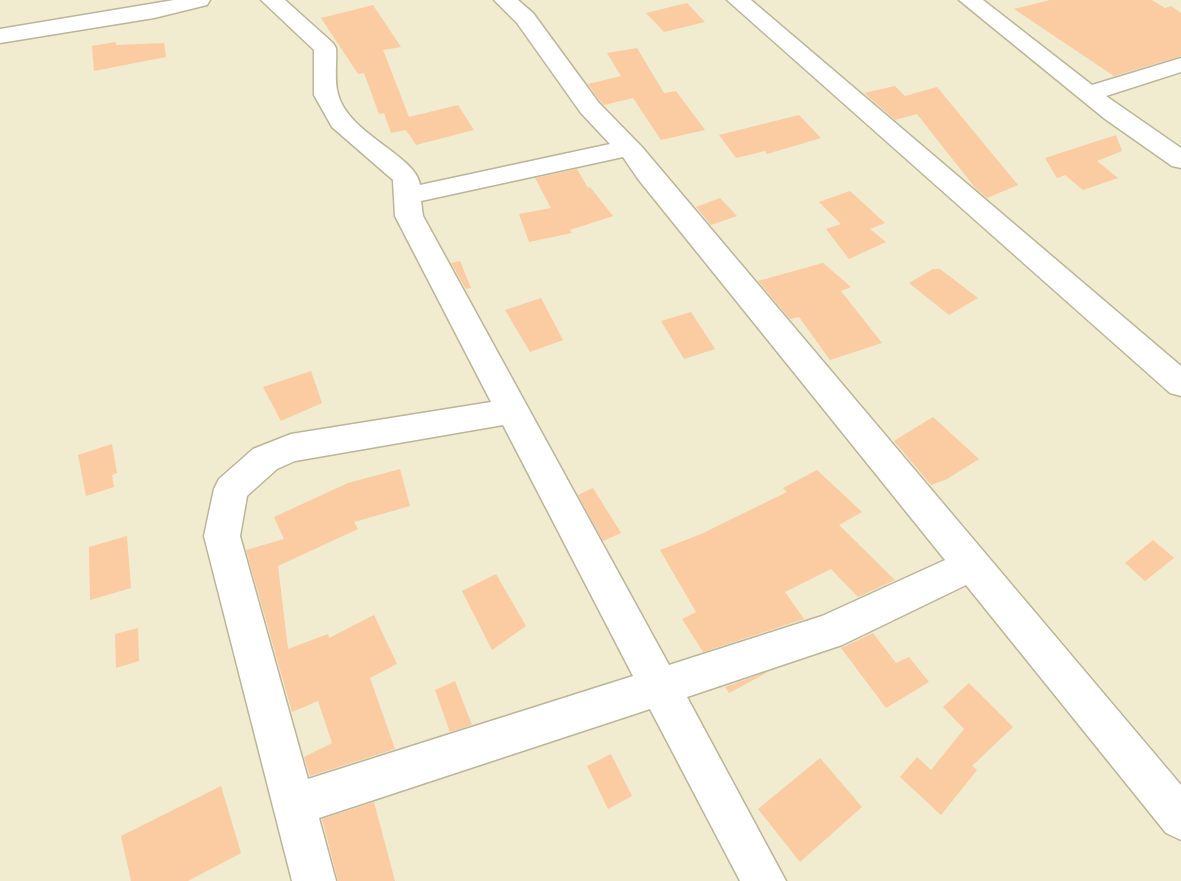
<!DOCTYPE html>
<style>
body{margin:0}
canvas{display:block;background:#f1ebcf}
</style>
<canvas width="1181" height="881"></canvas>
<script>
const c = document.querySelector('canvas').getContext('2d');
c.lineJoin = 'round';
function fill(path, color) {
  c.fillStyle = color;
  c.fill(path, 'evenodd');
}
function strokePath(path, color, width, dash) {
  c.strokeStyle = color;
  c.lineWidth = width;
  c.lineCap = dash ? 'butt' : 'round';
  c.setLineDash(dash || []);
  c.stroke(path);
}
fill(new Path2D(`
 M1050,0H1152L1165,8L1171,6L1181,13V56L1114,76L1014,9Z
 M687,3L705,22L664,32L646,13Z
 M373,5L401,47L383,50L409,117L458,105L474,130L416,145L406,130L391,133L384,113L379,114L364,73L358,74L321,18Z
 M116,42V45L164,43L166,57L94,71L92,46Z
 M637,48L664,93L676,91L705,130L661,140L633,98L604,105L601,102L588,84L621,76L607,53Z
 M895,86L905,96L937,87L1018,185L987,198L976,189L917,114L895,120L864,93Z
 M799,115L821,138L767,154L765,151L736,158L719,135Z
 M1116,135L1122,151L1097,161L1118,178L1083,190L1065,175L1057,178L1045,158Z
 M577,169L588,188L590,187L613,216L570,230L572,233L529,242L519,214L551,208L535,178Z
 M850,191L885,223L870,229L886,242L849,259L826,229L841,224L819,202Z
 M720,198L737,216L711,225L696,207Z
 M460,261L471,288L466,289L451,263Z
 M823,263L851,287L841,291L882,343L830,360L799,317L790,319L758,281Z
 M933,269H940L978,298L949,315L909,283Z
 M541,298L563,340L530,352L505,310Z
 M691,312L715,349L684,359L661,321Z
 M311,371L322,403L281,421L263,387Z
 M933,417L979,459L947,479L931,485L894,441Z
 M112,444L117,473L112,475L114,487L86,496L78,455Z
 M400,469L410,506L354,522L358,529L278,566L288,649L328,634L329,638L374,615L397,664L370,678L395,749L310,776L304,757L332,743L318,701L292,712L246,550L284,539L274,517L348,483Z
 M817,470L862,512L839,525L895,580L858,597L831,569L785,592L804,619L703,652L682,619L696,612L660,550L701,534L787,492L783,488Z
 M593,488L621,533L603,541L578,495Z
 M127,536L131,588L90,600L89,547Z
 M1153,540L1174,558L1145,581L1125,563Z
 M496,574L526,626L492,650L462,591Z
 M138,628L139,661L116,668L115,634Z
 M873,633L896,663L909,657L929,682L886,708L841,648Z
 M770,671L729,693L725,687Z
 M455,681L472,725L450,732L435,690Z
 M969,683L1013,727L972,766L977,770L941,815L900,777L917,757L931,770L964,729L943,707Z
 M611,754L632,796L608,809L587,766Z
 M820,758L862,807L800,862L758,809Z
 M221,786L241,853L188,881H131L121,836Z
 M374,802L395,881H338L322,819Z`), '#fbcba2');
const street = new Path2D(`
 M174,0H210L207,5L154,18L0,43V29Z
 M261,0H285L333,43L336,48C337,62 334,81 338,94C348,134 417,156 420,185L610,144L581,113L517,23L494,0H518L533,13L599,103L642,147L1181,785V840L1166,833L966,585L842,645L687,697L786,881H740L650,709L319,818L336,881H292L204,536L214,489L219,479L253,449L291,434L491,402L395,216L393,180L332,127L314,95V50ZM623,157L638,179L945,560L822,616L669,665L423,216L421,201ZM503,425L633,676L308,779L240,536L247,496L277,469L295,461Z
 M727,0H751L1181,366V396L1170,393Z
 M959,0H983L1092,85L1181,58V72L1106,96L1181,148V168L1172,166L1105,119Z`);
strokePath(street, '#bbb59a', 3);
fill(street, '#fff');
</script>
